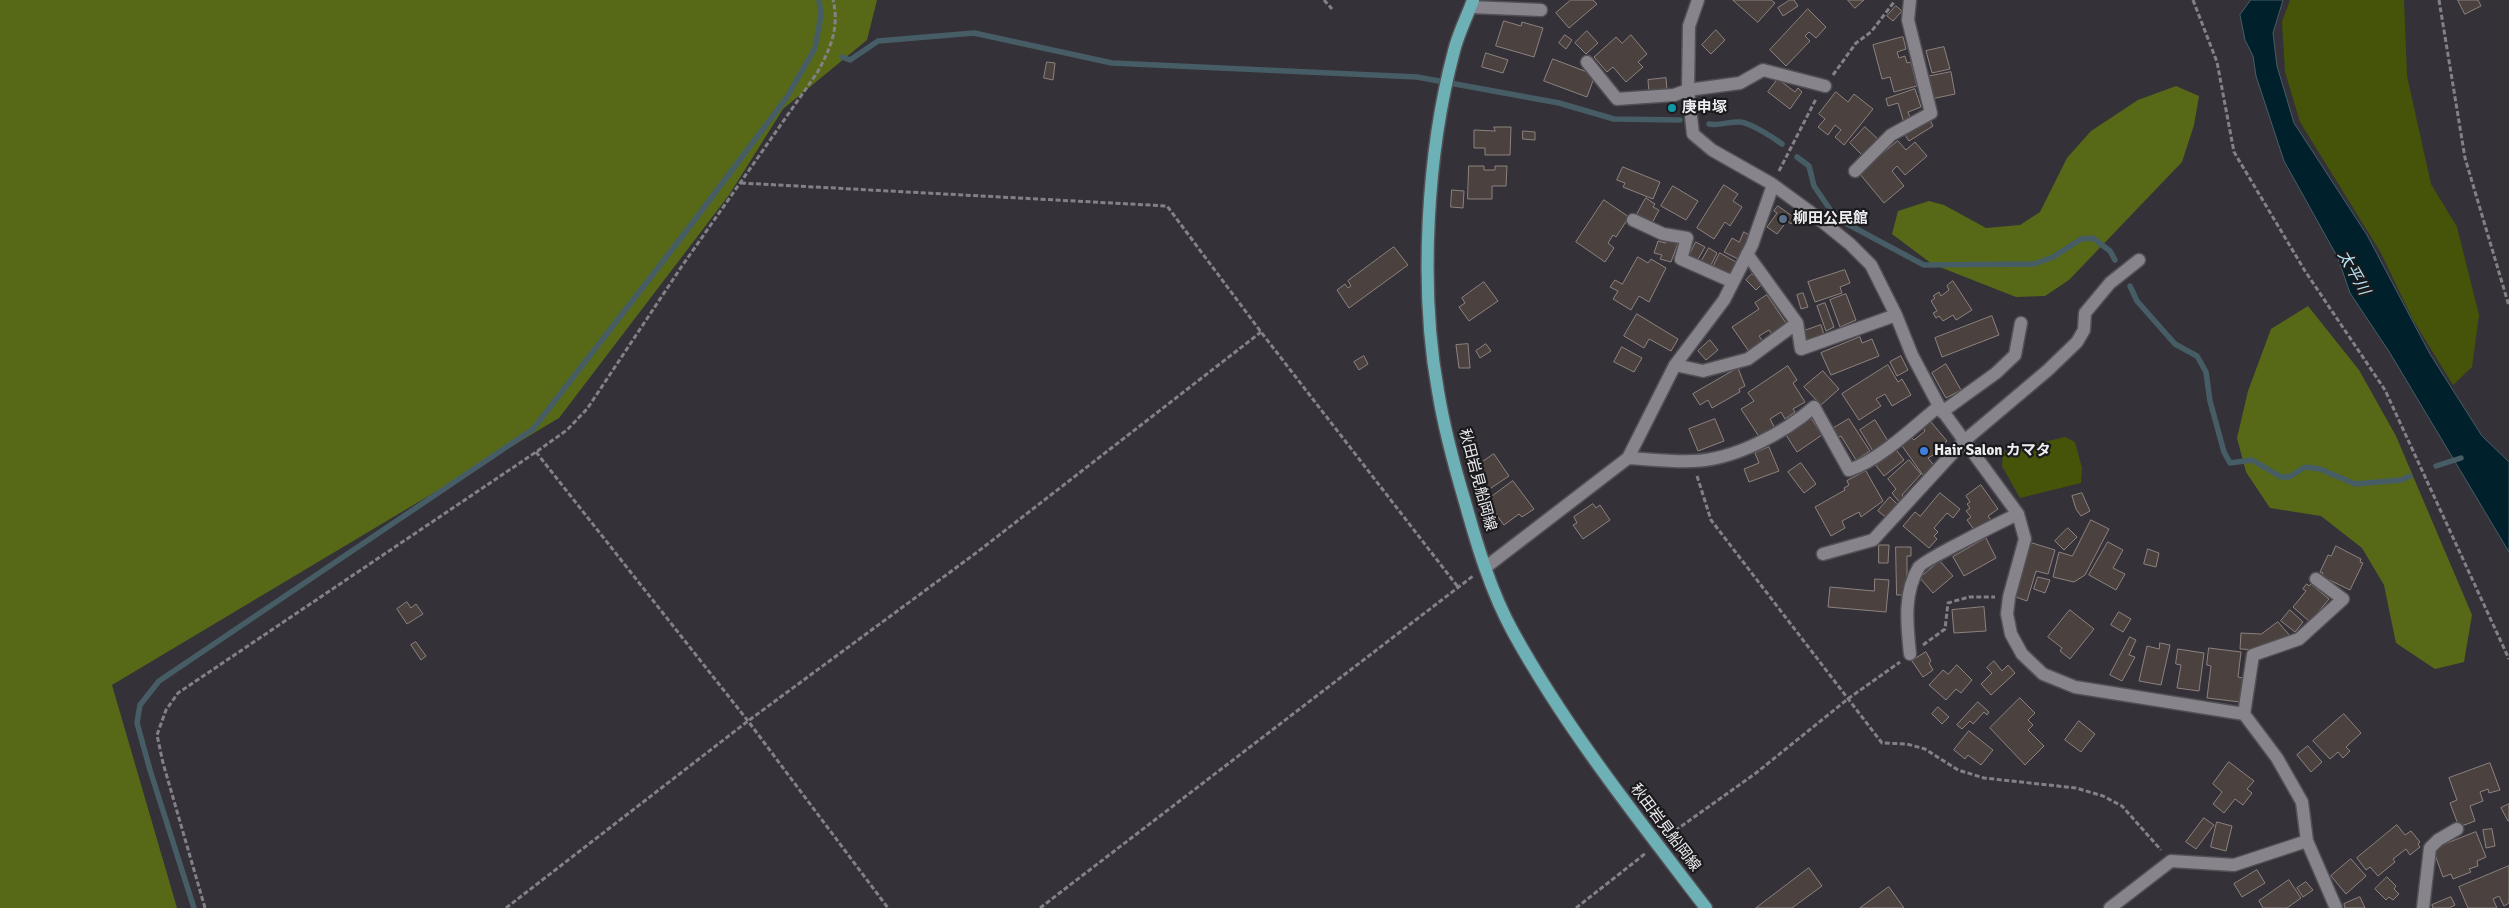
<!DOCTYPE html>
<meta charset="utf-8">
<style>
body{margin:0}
canvas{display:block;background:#343138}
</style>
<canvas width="2509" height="908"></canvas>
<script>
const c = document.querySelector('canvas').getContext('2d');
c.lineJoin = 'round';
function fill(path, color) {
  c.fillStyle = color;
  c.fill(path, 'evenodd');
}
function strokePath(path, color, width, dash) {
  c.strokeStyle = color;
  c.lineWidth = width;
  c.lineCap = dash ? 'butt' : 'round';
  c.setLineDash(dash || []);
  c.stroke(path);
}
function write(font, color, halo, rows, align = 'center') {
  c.font = font + ' Signika,"Noto Sans JP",sans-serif';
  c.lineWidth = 4.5;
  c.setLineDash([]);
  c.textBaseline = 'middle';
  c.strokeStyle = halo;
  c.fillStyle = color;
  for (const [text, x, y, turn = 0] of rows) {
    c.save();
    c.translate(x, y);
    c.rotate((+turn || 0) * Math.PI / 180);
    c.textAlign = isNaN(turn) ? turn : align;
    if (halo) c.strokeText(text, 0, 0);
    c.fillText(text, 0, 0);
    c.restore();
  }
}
fill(new Path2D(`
 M2290,0H2404L2407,76L2431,184L2457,227L2479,315L2472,367L2453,385L2412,318L2381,253L2300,122L2285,72L2282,22Z
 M2065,437L2075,442L2082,468L2081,483L2020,498L2002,466L2003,452Z`), '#455408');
fill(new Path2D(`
 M0,0H877L867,40L783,109L729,195L559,418L112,685L177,908H0Z
 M2176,86L2199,96L2194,125L2182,162L2069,280L2045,296L2016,297L1932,264L1892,234L1898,211L1929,201L1944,205L1986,228L2020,225L2040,212L2067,158L2091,131L2138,100Z
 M2308,306L2359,370L2396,436L2472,615L2464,662L2435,669L2396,643L2384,585L2362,548L2321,516L2270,508L2246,472L2237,438L2248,391L2271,329Z`), '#576917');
const water = new Path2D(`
 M2251,0H2283L2273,33L2277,66L2294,123L2367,235L2430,354L2482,436L2509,462V552L2390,353L2350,293L2338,258L2284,161L2256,76L2253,56L2245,40L2240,15Z`);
fill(water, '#00202b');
strokePath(water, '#475d66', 1);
strokePath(new Path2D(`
 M842,57L850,60L878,41L974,33L1112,63L1417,77L1559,103L1614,119L1680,120
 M1709,124C1720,126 1730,121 1740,122C1751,123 1774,138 1782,144
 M1797,157L1809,166L1814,186L1836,218L1924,265L2034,264L2053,257L2081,239L2093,238L2110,251L2115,260
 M2130,286L2137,301L2175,344L2197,356L2206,372L2210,401L2224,452L2230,463L2252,460L2281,477H2289L2305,467L2320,469L2355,484L2401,480L2410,476
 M2436,466L2461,458
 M194,908L150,770L137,723L140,705L159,681L533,429L681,238L787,97L815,48L821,15L819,0`), '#475d66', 5.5);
const building = new Path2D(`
 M1571,0H1593L1597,4L1569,28L1556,13Z
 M1733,0H1771L1775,3L1758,22Z
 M1790,0H1794L1798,6L1783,16L1778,8Z
 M1848,0H1864L1855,8Z
 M2458,0H2478L2481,6L2465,14Z
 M1896,6L1902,11L1893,21L1887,16Z
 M1808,9L1826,27L1816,38L1809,32L1805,36L1810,41L1786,66L1770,50Z
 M1504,21L1521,26L1522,22L1543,28L1534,57L1496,46Z
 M1716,30L1725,40L1711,54L1702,45Z
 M1587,31L1598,43L1586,54L1575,43Z
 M1565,35L1572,40L1566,49L1559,43Z
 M1631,35L1647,54L1638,62L1643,67L1626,82L1613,67L1607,72L1594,57L1616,37L1622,43Z
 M1903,37L1906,49L1897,52L1899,58L1905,56L1907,63L1911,62L1917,86L1894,92L1890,77L1882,79L1873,45Z
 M1944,47L1950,69L1932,73L1926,51Z
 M1486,53L1508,60L1503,73L1482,67Z
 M1553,59L1595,75L1587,97L1544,81Z
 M1047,62L1055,63L1053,80L1044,78Z
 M1951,72L1955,94L1931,99L1926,77Z
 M1666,78L1667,90L1649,92L1648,80Z
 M1778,79L1795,92L1798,88L1802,92L1790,109L1768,92Z
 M1915,89L1921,107L1908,112L1911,120L1904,123L1898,103L1888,106L1886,99Z
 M1836,92L1848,102L1854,94L1873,109L1844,145L1835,137L1841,130L1835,125L1828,135L1818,127L1825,119L1819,114Z
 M1930,120L1933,126L1909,141L1905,135Z
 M1494,127H1511L1510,155H1485V148H1474V130L1495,131Z
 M1865,127L1880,141L1864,157L1850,143Z
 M1523,131L1535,132V140L1523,139Z
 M1898,141L1906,150L1915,142L1927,156L1905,175L1897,166L1892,171L1904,186L1884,203L1859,173Z
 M1469,166H1484V170H1495V166H1507L1506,186H1492V199H1468Z
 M1623,167L1660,182L1653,199L1623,187L1625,183L1617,180Z
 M1724,185L1738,194L1733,201L1742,207L1730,226L1725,222L1714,239L1697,228Z
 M1673,186L1698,201L1686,220L1661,206Z
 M1452,190L1464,191L1463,208L1451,207Z
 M1646,198L1655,204L1653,207L1659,210L1651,225L1636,216Z
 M1604,200L1629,217L1616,237L1613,235L1608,243L1614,248L1605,262L1576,242Z
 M1778,206L1795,218L1791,224L1787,221L1777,234L1767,227L1777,213L1774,211Z
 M1744,232L1751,236L1738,259L1724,252L1732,238L1739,242Z
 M1667,239L1678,243L1671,262L1660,259L1662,255L1654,253L1658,241L1665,243Z
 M1696,242L1705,247L1697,261L1689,256Z
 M1394,247L1408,265L1349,308L1337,290L1345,284L1348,288L1351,286L1348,281Z
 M1709,248L1717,253L1710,267L1701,262Z
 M1720,253L1736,262L1729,276L1713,267Z
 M1638,257L1648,263L1651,259L1666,268L1649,302L1639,296L1631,310L1613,299L1618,291L1610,287L1615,280L1622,284Z
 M1845,270L1850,283L1840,287L1842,293L1815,302L1808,282Z
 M1752,274L1762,284L1756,290L1746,280Z
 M1953,281L1972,310L1956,320L1953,315L1943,321L1939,316L1936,318L1933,313L1937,311L1931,301L1935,298L1933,296L1939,292L1941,296L1949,290L1947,286Z
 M1484,282L1498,301L1469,321L1459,307L1465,303L1462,298Z
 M1803,293L1808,307L1801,309L1797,295Z
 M1846,294L1856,320L1840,327L1830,300Z
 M1767,295L1788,326L1773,336L1769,330L1759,336L1764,343L1750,353L1732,327L1759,309L1755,303Z
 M1825,303L1834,327L1826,331L1817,306Z
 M1637,314L1678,339L1671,351L1649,339L1644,348L1624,336Z
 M1992,316L1999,335L1942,357L1935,338Z
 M1821,325L1824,335L1807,341L1804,331Z
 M1860,337L1862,343L1872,339L1879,356L1831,375L1821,353Z
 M1710,340L1718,350L1706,360L1698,351Z
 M1468,344L1470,368H1459L1456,345Z
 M1486,344L1491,351L1480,358L1476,351Z
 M1622,347L1642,358L1634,372L1614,362Z
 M1364,356L1368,364L1359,370L1354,362Z
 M1901,356L1908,370L1897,376L1890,362Z
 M1946,364L1961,390L1946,398L1932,373Z
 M1888,365L1898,382L1902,379L1911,395L1892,406L1885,394L1876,399L1881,406L1859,420L1842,394Z
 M1788,366L1797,380L1793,383L1805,402L1793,409L1795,412L1785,419L1781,412L1770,419L1775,428L1760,438L1741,409L1754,401L1748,393Z
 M1738,368L1745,386L1739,389L1740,392L1712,408L1708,400L1700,405L1693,394Z
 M1823,371L1839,389L1821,405L1804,387Z
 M1811,418L1822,435L1797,452L1786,435Z
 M1715,419L1724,441L1698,451L1689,429Z
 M1849,419L1870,451L1856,460L1841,436L1837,438L1832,429Z
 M1875,420L1888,441L1873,451L1860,430Z
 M1931,422L1947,441L1942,445L1945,448L1928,458L1936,468L1925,478L1900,443L1909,435L1914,440L1925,431L1923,428Z
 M1769,447L1779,471L1749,482L1744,469L1759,463L1755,453Z
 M1894,447L1904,460L1884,476L1874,463Z
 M1494,454L1509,476L1488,490L1475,467Z
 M1909,460L1921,474L1902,495L1905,499L1900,503L1892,493L1896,489L1888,479Z
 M1801,463L1816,484L1804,493L1788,472Z
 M1866,471L1883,501L1861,517L1859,512L1842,521L1845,528L1831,536L1815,507L1845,490L1844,488L1849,485L1847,481Z
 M1513,481L1534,509L1522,517L1519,514L1504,525L1486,501Z
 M1981,485L1998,509L1988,516L1991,520L1975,531L1967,520L1971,517L1966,511L1970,508L1967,504L1970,502L1966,496Z
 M1940,493L1960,509L1953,518L1947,513L1934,528L1938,532L1934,536L1937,539L1929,548L1903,526L1915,512L1920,516Z
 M2082,493L2090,511L2081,516L2076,509L2072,496Z
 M1890,497L1898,505L1887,518L1878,511Z
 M1593,504L1596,508L1600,505L1610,520L1583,539L1573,525L1577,523L1574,517Z
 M2091,520L2109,529L2085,575L2074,582L2053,577L2059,552L2072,556Z
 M2068,528L2077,537L2064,550L2055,541Z
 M1986,538L1996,558L1964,576L1953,557Z
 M2029,542L2055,550L2048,574L2036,571L2027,601L2013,596Z
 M2108,542L2123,550L2113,568L2125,574L2116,590L2089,575Z
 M1879,545H1889L1888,563H1879Z
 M2336,546L2361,559L2360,562L2363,563L2350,590L2321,576L2323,573L2320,572L2328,555L2331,556Z
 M1896,547H1911V556H1907V595H1897Z
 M2148,549L2159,553L2156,567L2144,564Z
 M1940,561L1953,576L1933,593L1920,578Z
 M2038,577L2050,580L2045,593L2034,589Z
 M1875,579L1889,580L1886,612L1828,607L1830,587L1874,591Z
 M2307,584L2309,586L2311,584L2329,599L2310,622L2293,607L2306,591L2303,589Z
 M407,602L411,608L416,604L423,614L407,624L397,609Z
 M1984,607L1986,631L1954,633L1952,610Z
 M2070,610L2094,629L2070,659L2060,651L2062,648L2048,637Z
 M2290,610L2303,622L2295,632L2281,621Z
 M2119,612L2131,619L2123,632L2111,625Z
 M2278,622L2292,638L2260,650L2240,649L2241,633L2261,634Z
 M2130,637L2136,640L2129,655L2135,657L2122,681L2110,675Z
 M416,642L426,656L421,660L411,645Z
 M2160,643L2170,645L2161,685L2139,681L2147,646L2159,649Z
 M2209,648L2241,652L2238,677L2243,678L2240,702L2207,698L2211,666L2207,665Z
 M2178,649L2204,653L2199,691L2177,688L2181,665L2176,664Z
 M1926,652L1931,661L1929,663L1933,670L1923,677L1912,661Z
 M1994,661L2002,671L2008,665L2015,673L1991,695L1981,684L1992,673L1987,668Z
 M1957,665L1972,680L1961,693L1956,689L1946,700L1929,685L1943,670L1948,674Z
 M2020,698L2035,713L2028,720L2033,725L2028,730L2044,746L2025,765L1990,728Z
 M1978,702L1989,712L1987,715L1984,712L1973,724L1970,721L1962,729L1957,725Z
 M1938,707L1949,717L1942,724L1932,714Z
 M2344,714L2361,733L2346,747L2350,751L2343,758L2338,752L2330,759L2313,741Z
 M2079,721L2095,734L2081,752L2065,740Z
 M1969,731L1993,750L1981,765L1968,755L1965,759L1954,750Z
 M2308,746L2322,762L2311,772L2297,755Z
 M2229,762L2254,781L2247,789L2252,793L2243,805L2235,799L2224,813L2213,804L2222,792L2213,784Z
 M2490,763L2500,790L2489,793L2488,789L2480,792L2483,801L2470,806L2475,821L2459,827L2450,803L2457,800L2449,778Z
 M2509,804V821H2508L2501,808Z
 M2204,818L2214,825L2196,849L2186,842Z
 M2217,822L2232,826L2226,851L2211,847Z
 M2397,825L2405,835L2411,831L2420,842L2418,844L2420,847L2410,855L2406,849L2393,859L2395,862L2378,876L2370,867L2366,870L2357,858Z
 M2492,829L2495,846L2486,848L2483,830Z
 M2476,832L2486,857L2477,861L2478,866L2469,869L2471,872L2453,879L2451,874L2443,877L2433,849Z
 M2351,859L2366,876L2346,894L2331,876Z
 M2509,866V903L2504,906L2499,896L2493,899L2497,908H2468L2459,887Z
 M1809,868L1822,886L1792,908H1756Z
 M2257,870L2265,883L2242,897L2234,884Z
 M2387,877L2396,886L2394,889L2399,894L2393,900L2389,897L2386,900L2375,889Z
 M2289,880L2301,898L2287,908H2263L2259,901Z
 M2306,882L2313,890L2303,897L2297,888Z
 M1889,887L1904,908H1860Z
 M2360,897L2365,908H2345L2344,904Z
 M2451,897L2455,905L2449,908H2433L2432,905Z`);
fill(building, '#4b423f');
strokePath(building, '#8c827f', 1);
const street = new Path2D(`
 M1698,0L1689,26L1688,90L1693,134L1712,150L1772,184L1809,211L1850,244L1871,265L1896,315L1912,355L1939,406L2018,514L2025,539L2009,597L2007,614L2011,634L2022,654L2043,674L2075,687L2244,714L2277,758L2302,802L2307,841L2336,908
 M1471,7L1541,10
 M1587,62L1617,99L1674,95L1688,90L1740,83L1763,70L1825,86
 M1855,171L1891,135L1931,113L1908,20L1910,0
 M1633,220L1663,234L1687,238L1681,259L1733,282
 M1747,254L1797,323
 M1675,365L1703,371L1748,359L1797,323L1801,349L1896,315
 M1942,412L1996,373L2015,355L2021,323
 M1628,458C1649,459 1671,462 1693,461C1734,460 1784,433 1814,407L1849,470C1878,461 1914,427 1939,406
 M1823,554L1873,540L1964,441L2048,370L2077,342L2084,330L2085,313L2110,283L2139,260
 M1486,567L1628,458L1675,365L1724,300L1752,245L1773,185
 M1910,654C1907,625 1903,593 1919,567C1922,561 2005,520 2018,514
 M2244,714L2253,655L2299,639L2343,599L2316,579
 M2110,908L2171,861L2234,865L2307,841
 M2423,908L2430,848L2438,840L2457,829`);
const primary = new Path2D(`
 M1473,0C1467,17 1458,34 1454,51C1427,152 1419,287 1438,391C1444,428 1454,465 1465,502C1477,545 1491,592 1513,632C1567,730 1638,819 1706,908`);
strokePath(street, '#525055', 15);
strokePath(primary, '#525055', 15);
strokePath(new Path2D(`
 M1324,0L1332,9
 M2193,0L2217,62L2234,152L2305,271L2385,390L2509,659
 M2439,0L2465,158L2509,306
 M1833,75L1856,43L1871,32L1894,2
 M1779,171L1816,99
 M741,183L1167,206L1261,332L1458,587
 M536,452L748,721L888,908
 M1697,476L1711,520L1882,743L1907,744L1925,749L1958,770L1984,778L2076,788L2103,796L2122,806L2161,850
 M1923,645L1945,629L1948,603L1969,597H1995
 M1669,835L1756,773L1849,698L1900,662
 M205,908L163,763L157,735L166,710L178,693L536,452L567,430L587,409L682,266L817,73C830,50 840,27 833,0
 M506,908L748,721L976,553L1261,332
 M1040,908L1473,576
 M1576,908L1646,853`), '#838187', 3, [5, 2.5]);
strokePath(street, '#87848c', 12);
strokePath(primary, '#6db1b7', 12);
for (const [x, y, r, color] of [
 [1672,108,5,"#0f9aa8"],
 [1783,219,5,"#5c6f8a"],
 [1924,451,5,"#3f7fe0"]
]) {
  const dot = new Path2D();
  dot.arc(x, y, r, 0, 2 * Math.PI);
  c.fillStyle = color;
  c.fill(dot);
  strokePath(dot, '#1b1a1d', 2);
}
write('bold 15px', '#edecf0', '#1b1a1d', [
 ["庚申塚",1682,108],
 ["柳田公民館",1793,219],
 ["Hair Salon カマタ",1934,451]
], 'left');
write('15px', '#edecf0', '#1b1a1d', [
 ["秋田岩見船岡線",1477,480,75],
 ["秋田岩見船岡線",1665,828,53]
]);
write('italic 16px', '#b8e7f9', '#1b1a1d', [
 ["太平川",2353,273,61]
]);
</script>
